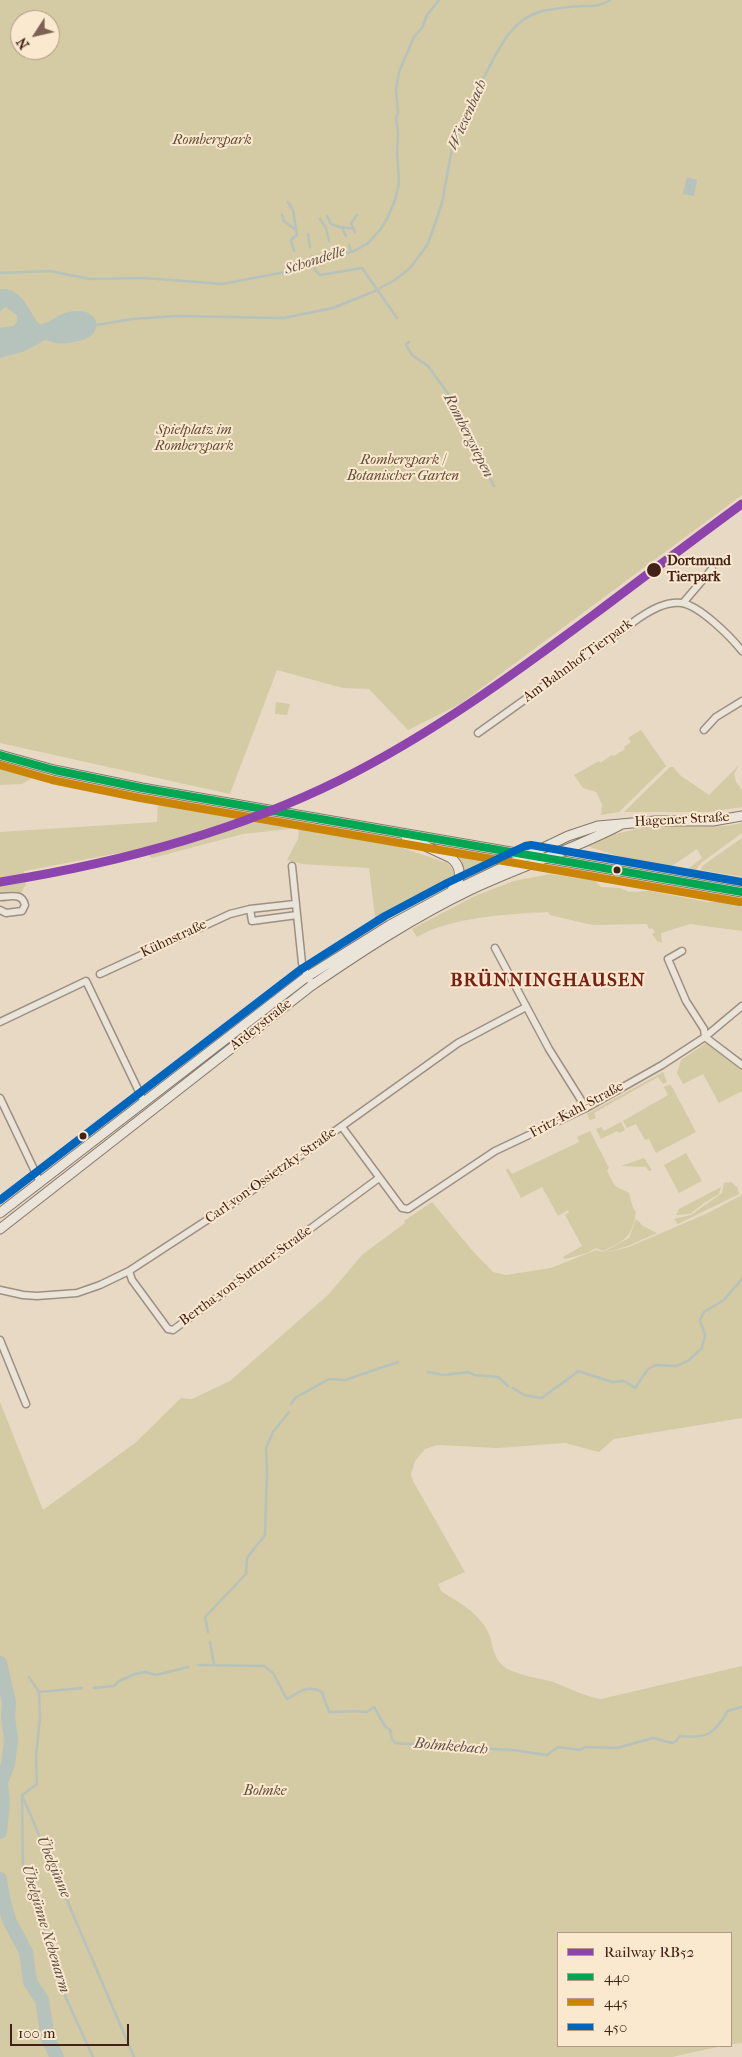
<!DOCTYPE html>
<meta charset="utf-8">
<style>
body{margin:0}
#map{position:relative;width:742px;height:2057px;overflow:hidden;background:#e8d9c4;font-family:"IM FELL French Canon",serif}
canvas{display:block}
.legend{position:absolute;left:557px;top:1932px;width:175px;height:115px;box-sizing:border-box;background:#fae8cf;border:1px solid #b09985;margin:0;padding:6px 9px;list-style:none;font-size:15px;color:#422217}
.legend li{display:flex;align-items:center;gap:10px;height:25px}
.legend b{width:25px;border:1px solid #b09985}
.north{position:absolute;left:10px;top:10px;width:50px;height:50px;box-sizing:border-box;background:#fae8cf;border:1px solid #b09985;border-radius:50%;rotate:235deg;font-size:14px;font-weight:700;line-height:20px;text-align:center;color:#422217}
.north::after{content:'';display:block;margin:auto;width:18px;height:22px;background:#7c6254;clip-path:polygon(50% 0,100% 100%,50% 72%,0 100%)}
.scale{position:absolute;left:10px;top:2024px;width:119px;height:22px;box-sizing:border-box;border:2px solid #422217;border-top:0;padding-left:6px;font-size:15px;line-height:18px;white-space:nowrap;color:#422217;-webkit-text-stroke:4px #fae8cf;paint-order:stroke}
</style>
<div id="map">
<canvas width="742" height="2057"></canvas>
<ul class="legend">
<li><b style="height:6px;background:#8e44ad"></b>Railway RB52</li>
<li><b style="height:6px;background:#00a651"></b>440</li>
<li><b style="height:6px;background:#ca8506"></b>445</li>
<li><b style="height:6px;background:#0065bd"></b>450</li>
</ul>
<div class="north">N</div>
<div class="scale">100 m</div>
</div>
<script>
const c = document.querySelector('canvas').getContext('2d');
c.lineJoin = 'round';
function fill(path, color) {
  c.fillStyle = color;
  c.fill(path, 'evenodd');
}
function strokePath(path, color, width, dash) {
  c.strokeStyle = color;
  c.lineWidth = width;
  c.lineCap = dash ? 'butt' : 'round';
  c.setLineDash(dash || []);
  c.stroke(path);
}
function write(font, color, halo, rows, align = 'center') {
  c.font = font + ' "IM FELL French Canon",serif';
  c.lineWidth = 4;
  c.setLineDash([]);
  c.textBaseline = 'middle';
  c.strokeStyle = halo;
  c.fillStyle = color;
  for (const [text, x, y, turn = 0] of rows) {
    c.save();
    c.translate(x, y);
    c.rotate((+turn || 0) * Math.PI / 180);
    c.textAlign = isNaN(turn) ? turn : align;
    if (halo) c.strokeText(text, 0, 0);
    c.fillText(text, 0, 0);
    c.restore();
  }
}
fill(new Path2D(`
 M0,0H742V495L460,704L408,730L369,689L343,688L277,670L230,794L0,743ZM20,20H50V50H20Z
 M276,702L290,704L287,715L275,714Z
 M641,730L666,766L619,812L601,815L602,804L596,792L583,788L574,775L599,761L600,763L612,755L614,756L625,749L624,747L631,742L628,738Z
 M0,763L39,774L22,784L0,785Z
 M739,765L734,774L736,782L742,790V807L709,812H624L670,767H673L681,776L709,795Z
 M158,798L400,847L447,863L453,869L454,873L449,882L376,925L369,868L302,864L287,860L298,839L299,828L243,834L152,858L140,849L24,871L26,884L21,893L0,896V832L157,822Z
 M742,823V833L701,863L696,870L688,869L702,858L697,849L672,866L631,860L584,845C607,836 628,829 652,827C683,825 712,830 742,823Z
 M742,838V877L701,870L702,866Z
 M444,851L498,860L463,877Z
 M550,874L595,881L601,887L620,888L629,892L650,891L707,902L729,901L742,903V931L690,924L661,933L662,943L657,941L652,934L655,932L652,928L649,929L647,924L592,925L550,915L548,912C509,914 450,917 417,937L412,929L475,896L514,881Z
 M623,882L655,884L728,896L708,899Z
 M706,1043L742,1068V1091L719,1103L703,1074L683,1084L677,1073L681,1060Z
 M663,1072L667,1082L663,1084L658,1077L594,1113L596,1118L590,1120L587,1114Z
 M668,1085H671L696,1132L656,1153L649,1139L645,1140L636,1124L627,1128L623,1121L668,1095L664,1087Z
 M621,1122L625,1130L619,1133L617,1131L601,1139L596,1129L601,1127L604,1131Z
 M590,1131L609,1168L607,1171L615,1186L629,1193L633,1208L636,1212C632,1238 625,1240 603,1251L596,1248L587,1253L565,1259L563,1257L582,1246L565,1215L569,1212L568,1210L558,1216L542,1187L521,1198L506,1170L508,1168L512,1174L579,1142L577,1137Z
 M686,1153L702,1181L679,1193L664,1165Z
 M644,1158L652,1170L649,1171L646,1167L621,1166Z
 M731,1182L737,1187L739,1194L678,1224L674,1219L691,1215L722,1193L724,1183Z
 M721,1187L719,1194L704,1203L690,1214L676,1215L679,1209Z
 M742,1195V1418L614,1439L599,1452L565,1443L497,1448L438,1445L425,1449L415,1461L411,1474L413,1481L465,1572L438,1584L441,1591C459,1603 479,1612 489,1634C493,1645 493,1656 502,1665C513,1675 539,1678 553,1682C569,1688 584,1696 601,1699L742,1666V2043L731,2044V1933H558V2046H722L672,2057H0V1402L43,1510L135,1443L181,1398L192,1399L230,1381L329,1294L362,1255L405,1223L404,1221L432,1202L471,1249L493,1272L506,1275L551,1268L596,1250L603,1252L629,1238L636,1219L643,1226L657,1233L628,1246L604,1253L629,1247L708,1213Z`), '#d4caa3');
fill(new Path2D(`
 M687,177L697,180L694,196L683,194Z
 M0,289C22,287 28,310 39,324C52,324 59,310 79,311C96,311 104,329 87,338C79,342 65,344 56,343C52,343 49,340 45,340L25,351L0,358V328L13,326L17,322V315L6,307L0,311Z`), '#b6c2bc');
strokePath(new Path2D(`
 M288,202L293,210L297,235L291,240L294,251
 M282,215L284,221L296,230
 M327,216L331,224L342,228L346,236
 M320,219L326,228L329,241
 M343,227L353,229
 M355,232L351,223L357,215
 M308,234L310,247
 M349,245L351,252
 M312,256L315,270L320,275L362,268L397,318
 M329,258L330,250
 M0,273L50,271L90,279L145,278L222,284L280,273L354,251L367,244L380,230L387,219L395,200L399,183L397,152L398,132L396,118L398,113L396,90L399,72L414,37L422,28L427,15L439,0
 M380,288L395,280L410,268L428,244L442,203L453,143L456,140C463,124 469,107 479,92C481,88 481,82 484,77C497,53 509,21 539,12C550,9 574,6 585,6C595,6 601,6 610,0
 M97,325L132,319L177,316L284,318L333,308L375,291
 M409,342L406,345L412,355L428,366L452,399L461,427L494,486
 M428,1372L444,1375L469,1372L474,1375L498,1377L508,1386
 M513,1388L524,1395L542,1398C554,1388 567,1381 578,1371L612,1382L624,1381L635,1388L648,1369L656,1365L677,1366L689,1360L702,1348L705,1335L700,1320L704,1312L724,1300L742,1279
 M291,1404L295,1398L329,1379L345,1380L398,1362
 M208,1632L205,1617L246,1574L247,1558L265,1535L267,1472L266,1448L273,1432L289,1412
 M210,1642L214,1665
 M198,1665L264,1666L273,1673L287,1699C300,1692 307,1684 322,1692L329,1712C343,1712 354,1710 367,1712L374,1707L385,1726L390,1730L392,1739L395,1743L512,1750L547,1755L558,1747L580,1750L585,1747L617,1748L653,1738L672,1743L676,1741L680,1736C708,1739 714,1734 728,1711L742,1707
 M29,1677L39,1692L40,1718L36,1756L37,1784L22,1795L134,2057
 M94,1688L114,1686L119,1681L135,1674L145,1672L156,1675L188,1667
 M39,1692L82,1688
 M22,1797L23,1869L66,1998L93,2057`), '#b6c2bc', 2.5);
strokePath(new Path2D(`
 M0,1663L9,1702L8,1717L11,1740L8,1764L1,1782L3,1802L0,1832
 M0,1879L3,1899L10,1922L26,1952L30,1982L42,2000L48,2039L57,2057`), '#b6c2bc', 14);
const minor = new Path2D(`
 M683,603L712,569
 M704,730L716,717L742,701
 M478,733L639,618C651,610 666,601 682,603C700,606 731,637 742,651
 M292,866L302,963L307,976L313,985
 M0,897C10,897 22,892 25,905L22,911L6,913L0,910
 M250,909L252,921L297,915
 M495,948L549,1049L586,1108
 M682,951L668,959L686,1001L704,1029L705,1037L742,1065
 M100,974L230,914L250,909L295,904
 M0,1022L86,981L144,1102
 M0,1098L40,1182
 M342,1127L402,1208L408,1209L495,1151L586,1108L662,1065L705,1037L742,1006
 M129,1271L132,1280L168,1329L173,1330L379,1178
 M0,1290L23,1295L37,1296L77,1293L100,1285L129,1271L247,1194L458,1043L526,1007
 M0,1340L26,1404`);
const secondary = new Path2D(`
 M0,755L54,770L142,788L742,892
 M406,837L451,858C462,867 462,880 452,890
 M0,1213L305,978L390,925L451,892L568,836L598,826L655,821H713L742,816
 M0,1229L311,986C362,951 414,917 470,890C519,867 572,850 620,825`);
strokePath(minor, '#9d9083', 9);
strokePath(secondary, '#85786d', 11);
strokePath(minor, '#ebe4d9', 6);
strokePath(secondary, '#ebe4d9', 9);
strokePath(new Path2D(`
 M0,755L54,770L142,788L742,892`), '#00a651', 8);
strokePath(new Path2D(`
 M0,765L52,780L140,798L740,902`), '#ca8506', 8);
strokePath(new Path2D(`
 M0,1200L300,970L385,916L447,883L525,846L531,845L742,882`), '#0065bd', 8);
strokePath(new Path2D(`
 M0,882C118,863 233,833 340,780C432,734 514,674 596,613C644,577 693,540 742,504`), '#8e44ad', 9);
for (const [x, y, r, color] of [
 [654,570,8,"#422217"],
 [617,870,4.5,"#422217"],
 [83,1136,4.5,"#422217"]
]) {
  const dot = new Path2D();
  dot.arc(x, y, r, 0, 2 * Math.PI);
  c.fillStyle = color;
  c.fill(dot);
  strokePath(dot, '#fae8cf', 2);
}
write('italic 14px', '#624933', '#fae8cf', [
 ["Rombergpark",212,141],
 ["Spielplatz im",194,431],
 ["Rombergpark",194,447],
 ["Rombergpark /",403,461],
 ["Botanischer Garten",403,477],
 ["Bolmke",265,1792]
]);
write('bold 14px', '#422217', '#fae8cf', [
 ["Dortmund",667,562],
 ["Tierpark",667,578]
], 'left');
write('14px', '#422217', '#fae8cf', [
 ["Am Bahnhof Tierpark",578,661,-36],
 ["Hagener Straße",682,820,-3],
 ["Kühnstraße",174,939,-25],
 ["Ardeystraße",261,1025,-38],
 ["Fritz-Kahl-Straße",577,1110,-28],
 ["Carl-von-Ossietzky-Straße",271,1176,-35],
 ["Bertha-von-Suttner-Straße",246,1276,-36]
]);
write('italic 15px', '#5e4f47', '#fae8cf', [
 ["Wiesenbach",468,115,-66],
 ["Schondelle",315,261,-18],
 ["Rombergsiepen",468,436,63],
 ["Bolmkebach",451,1747,5],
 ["Übelgünne",53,1867,67],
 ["Übelgünne Nebenarm",45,1929,73]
]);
c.letterSpacing = '1px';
write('bold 19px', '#7a1f14', '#fae8cf', [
 ["BRÜNNINGHAUSEN",548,981]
]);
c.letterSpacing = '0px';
</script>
